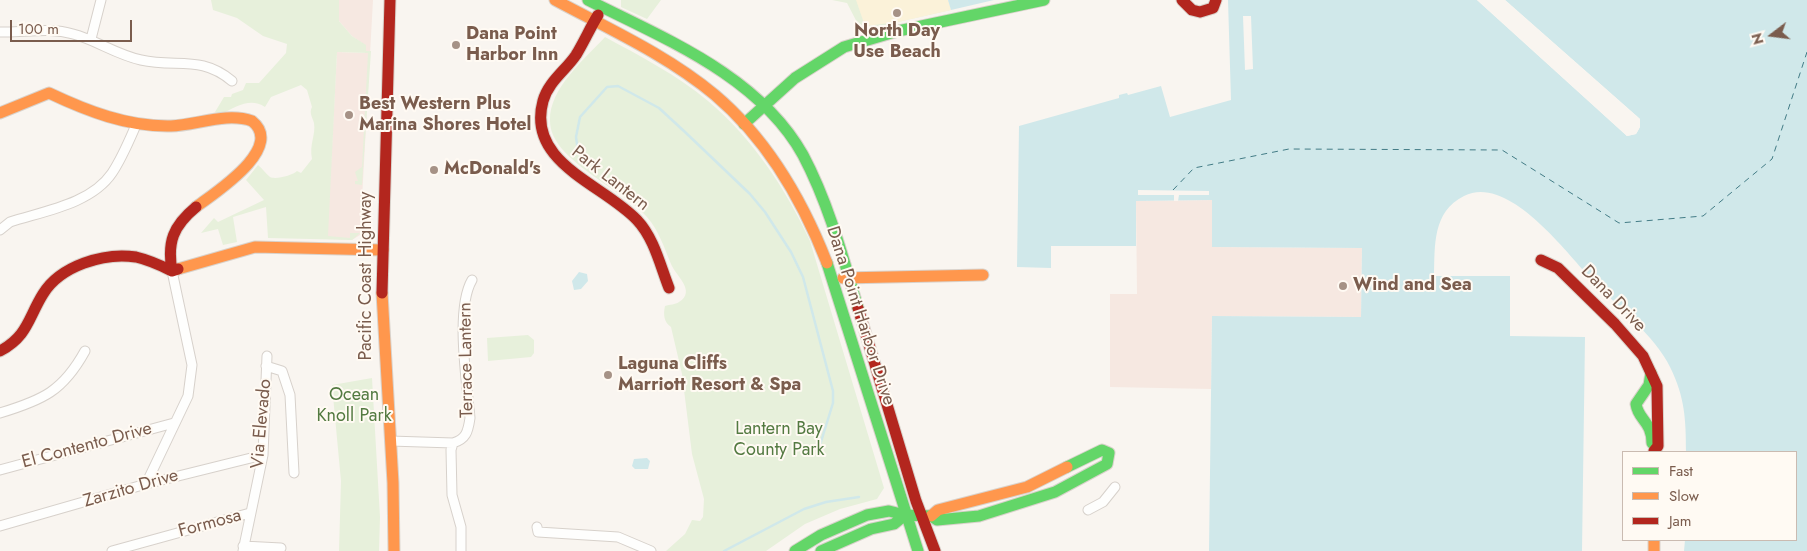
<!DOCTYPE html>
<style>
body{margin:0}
#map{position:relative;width:1807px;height:551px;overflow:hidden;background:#f9f5f0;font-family:Jost,sans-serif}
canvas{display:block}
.legend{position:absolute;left:1622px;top:451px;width:175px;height:90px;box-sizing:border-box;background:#fffaf3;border:1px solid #cabbb1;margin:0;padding:6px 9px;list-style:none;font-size:15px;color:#7a5c4d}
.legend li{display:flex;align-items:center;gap:10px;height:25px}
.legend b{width:25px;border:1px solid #cabbb1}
.north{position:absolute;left:1747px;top:10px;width:50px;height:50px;-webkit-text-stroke:4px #fffaf3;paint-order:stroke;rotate:255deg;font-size:14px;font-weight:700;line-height:20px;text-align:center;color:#7a5c4d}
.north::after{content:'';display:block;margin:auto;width:18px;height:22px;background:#7a5c4d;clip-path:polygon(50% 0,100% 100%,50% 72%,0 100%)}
.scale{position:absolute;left:10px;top:20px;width:122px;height:22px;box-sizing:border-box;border:2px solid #7a5c4d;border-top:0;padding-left:6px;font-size:15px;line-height:18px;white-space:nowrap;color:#7a5c4d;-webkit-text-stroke:4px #fffaf3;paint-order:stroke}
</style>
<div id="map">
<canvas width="1807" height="551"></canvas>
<ul class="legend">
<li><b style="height:6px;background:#63d668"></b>Fast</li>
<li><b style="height:6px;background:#ff974d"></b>Slow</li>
<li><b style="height:6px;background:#b3261e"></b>Jam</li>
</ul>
<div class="north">N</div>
<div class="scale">100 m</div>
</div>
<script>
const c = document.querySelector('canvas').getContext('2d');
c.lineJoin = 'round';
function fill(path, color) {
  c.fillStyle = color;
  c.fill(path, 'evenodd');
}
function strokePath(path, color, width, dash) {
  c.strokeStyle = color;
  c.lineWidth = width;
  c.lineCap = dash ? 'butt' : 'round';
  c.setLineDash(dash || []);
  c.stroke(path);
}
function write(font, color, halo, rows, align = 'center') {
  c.font = font + ' Jost,sans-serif';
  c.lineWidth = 4;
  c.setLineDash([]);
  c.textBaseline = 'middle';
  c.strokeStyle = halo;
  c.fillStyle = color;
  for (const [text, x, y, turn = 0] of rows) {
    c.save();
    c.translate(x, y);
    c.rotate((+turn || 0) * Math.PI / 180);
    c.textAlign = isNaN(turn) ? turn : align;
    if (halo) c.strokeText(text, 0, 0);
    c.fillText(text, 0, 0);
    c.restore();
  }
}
fill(new Path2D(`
 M339,0H373L360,235L352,240L327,239L337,52L365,53L366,46L352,36L339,21Z
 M1212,200V247L1362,248L1361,317L1212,316L1211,389L1110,387V294H1137L1136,201Z`), '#f6e8e1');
fill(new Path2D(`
 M211,0H339V21L352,36L366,45V51H371L362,185L355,184V181H358L355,172L362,167L368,53L337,52L328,236L350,238V233H360L352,240L268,238L266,207L233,217L237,242L223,245L218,229L201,233L214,218L218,222L264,200L246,180L258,165C262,168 266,174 270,177C276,180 293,175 297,171L301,173L312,159C309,144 316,135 314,123C312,116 309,113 312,107L307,90L301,85L271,97L265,107C250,97 236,107 221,114L215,112L224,97H231L232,94L243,90L246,83H259L286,53L287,44L263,36L237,18L213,10Z
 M621,0H661L647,19L621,7Z
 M832,0H948L951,10L898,22V26L862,32L847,3Z
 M605,37C640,56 677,75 708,101C753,139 786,189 810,241L884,488L877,499L840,509L805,524L766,551H666L685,534L692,520L700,521L703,517L704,499L692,454L682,374L671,327C664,322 663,315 665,306C670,304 675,305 679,302C697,291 675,275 671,264C664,247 659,231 647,217C622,188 550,160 550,121C549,88 585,59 605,37Z
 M528,335L534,340V353L531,357L488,361L487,338Z
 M372,378L380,517L379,551H339L341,481L332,385Z`), '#e7f0db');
fill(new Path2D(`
 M856,0H948L951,10L898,22L865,26Z`), '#fbf2d9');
fill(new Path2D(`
 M948,0H994L951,10Z
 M1228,0H1477L1627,136L1636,134L1640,127V119L1505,0H1807V551H1684L1685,540H1796V452H1686C1686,420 1685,397 1670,367C1656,337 1616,305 1592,280C1565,251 1508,174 1464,196C1432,212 1435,246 1434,276H1510V336L1585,337L1582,551H1209L1212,316L1361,317L1362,248L1212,247V200L1136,201V246H1051V268L1017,267L1019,126L1119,98V95L1127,93L1128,95L1161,86L1170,117L1231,100Z
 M579,272L587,274L588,281L581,289L574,290L572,281Z
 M647,458L650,461L648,469H635L632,466L634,459Z`), '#d0e8ea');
fill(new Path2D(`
 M1477,0H1481L1627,133L1634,132L1638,127L1637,121L1502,0H1505L1640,119V127L1636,134L1627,136Z
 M1243,16H1251L1253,69L1245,70Z
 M1138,190L1209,191V195H1179L1178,201H1174V195H1138Z`), '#f9f5f0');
strokePath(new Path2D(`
 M578,151L576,137L580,117L607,87L618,86L659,108L685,132L750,194L765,212L791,252L803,277L833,391V403L820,445
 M724,551L804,509L826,502L859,497`), '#d0e8ea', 2.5);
strokePath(new Path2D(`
 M1173,190L1194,168L1289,149L1502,150L1619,223L1703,216L1772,159L1807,52`), '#437c86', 1, [6, 5]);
const street = new Path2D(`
 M0,32C25,33 48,27 73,34C96,40 117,55 141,60C177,68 201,55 232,81
 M91,39L101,0
 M0,230L10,222C44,211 91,204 112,173C122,158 129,141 136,125
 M266,366L282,371L290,395L294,473
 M0,413C43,400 63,391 85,351
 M390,441L453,443
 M0,470L174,423
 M146,484L188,396L192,365L172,271
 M1088,510L1103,502L1115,487
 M0,526L146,484L263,455
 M537,527L538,532L618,537L651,551
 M243,546L281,548
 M112,551L250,513
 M243,551L263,455L267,356
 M461,551V527L452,495L451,450L453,443C466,439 468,432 470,418C467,384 455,309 472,280`);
const fast = new Path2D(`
 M588,0C665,39 759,76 803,155C828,202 843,257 858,308
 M744,124L795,78L844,47L898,31L1044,0
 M827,263L918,551
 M1651,373L1649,385L1636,404C1638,420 1652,421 1652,443
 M795,551L821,535L867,515L889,511L905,515L931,516L937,520L979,516L1055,492L1107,464L1109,453L1102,450L1067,467
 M821,551L871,529L894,524L905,515`);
const slow = new Path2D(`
 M555,0C609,29 667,55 715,95C767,139 802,199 827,263
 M0,113L49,93C87,111 128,127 171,126C197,125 227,112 252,121C286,148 213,194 196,207
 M178,269L255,247L383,250
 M843,278L983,275
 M382,293L393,483L394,551
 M931,516L938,510L1027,487L1067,467
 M1654,540V551`);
const jam = new Path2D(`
 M1182,0L1192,10L1200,12L1213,8L1216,0
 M598,15C590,28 584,42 576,55C566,70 548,82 543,101C526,163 603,184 637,220C654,238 660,265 669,288
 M1541,260L1558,268L1615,324L1643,356L1657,386L1658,446L1654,451
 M172,271C167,242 173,226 196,207
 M382,293L390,0
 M858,308L916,501L935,551
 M0,351C28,336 28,318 43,294C60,266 104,252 136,257C149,260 160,265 172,271L178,269`);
strokePath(street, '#d7d1cb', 11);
strokePath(fast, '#d9d2cb', 13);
strokePath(slow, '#d9d2cb', 13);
strokePath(jam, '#d9d2cb', 13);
strokePath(street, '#fefefd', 9);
strokePath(fast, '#63d668', 11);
strokePath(slow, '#ff974d', 11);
strokePath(jam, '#b3261e', 11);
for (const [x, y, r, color] of [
 [897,13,5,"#a69286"],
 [456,45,5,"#a69286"],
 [349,115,5,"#a69286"],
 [434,170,5,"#a69286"],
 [1343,286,5,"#a69286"],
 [608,375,5,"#a69286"]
]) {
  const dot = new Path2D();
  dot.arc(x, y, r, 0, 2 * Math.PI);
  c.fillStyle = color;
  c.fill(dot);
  strokePath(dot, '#fffaf3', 2);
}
write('bold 18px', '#7a5c4d', '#fffaf3', [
 ["North Day",897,32,"center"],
 ["Use Beach",897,53,"center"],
 ["Dana Point",466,35],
 ["Harbor Inn",466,56],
 ["Best Western Plus",359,105],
 ["Marina Shores Hotel",359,126],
 ["McDonald's",444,170],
 ["Wind and Sea",1353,286],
 ["Laguna Cliffs",618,365],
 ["Marriott Resort & Spa",618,386]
], 'left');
write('18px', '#7a5c4d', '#fffaf3', [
 ["Park Lantern",610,179,38],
 ["Pacific Coast Highway",367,276,-90],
 ["Dana Drive",1613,299,46],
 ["Dana Point Harbor Drive",860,316,72],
 ["Terrace Lantern",467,360,-91],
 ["Via Elevado",262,424,-85],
 ["El Contento Drive",87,446,-15],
 ["Zarzito Drive",131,489,-16],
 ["Formosa",210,524,-15]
]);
write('18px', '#537a41', '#fffaf3', [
 ["Ocean",354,396],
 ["Knoll Park",354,417],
 ["Lantern Bay",779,430],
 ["County Park",779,451]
]);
</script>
